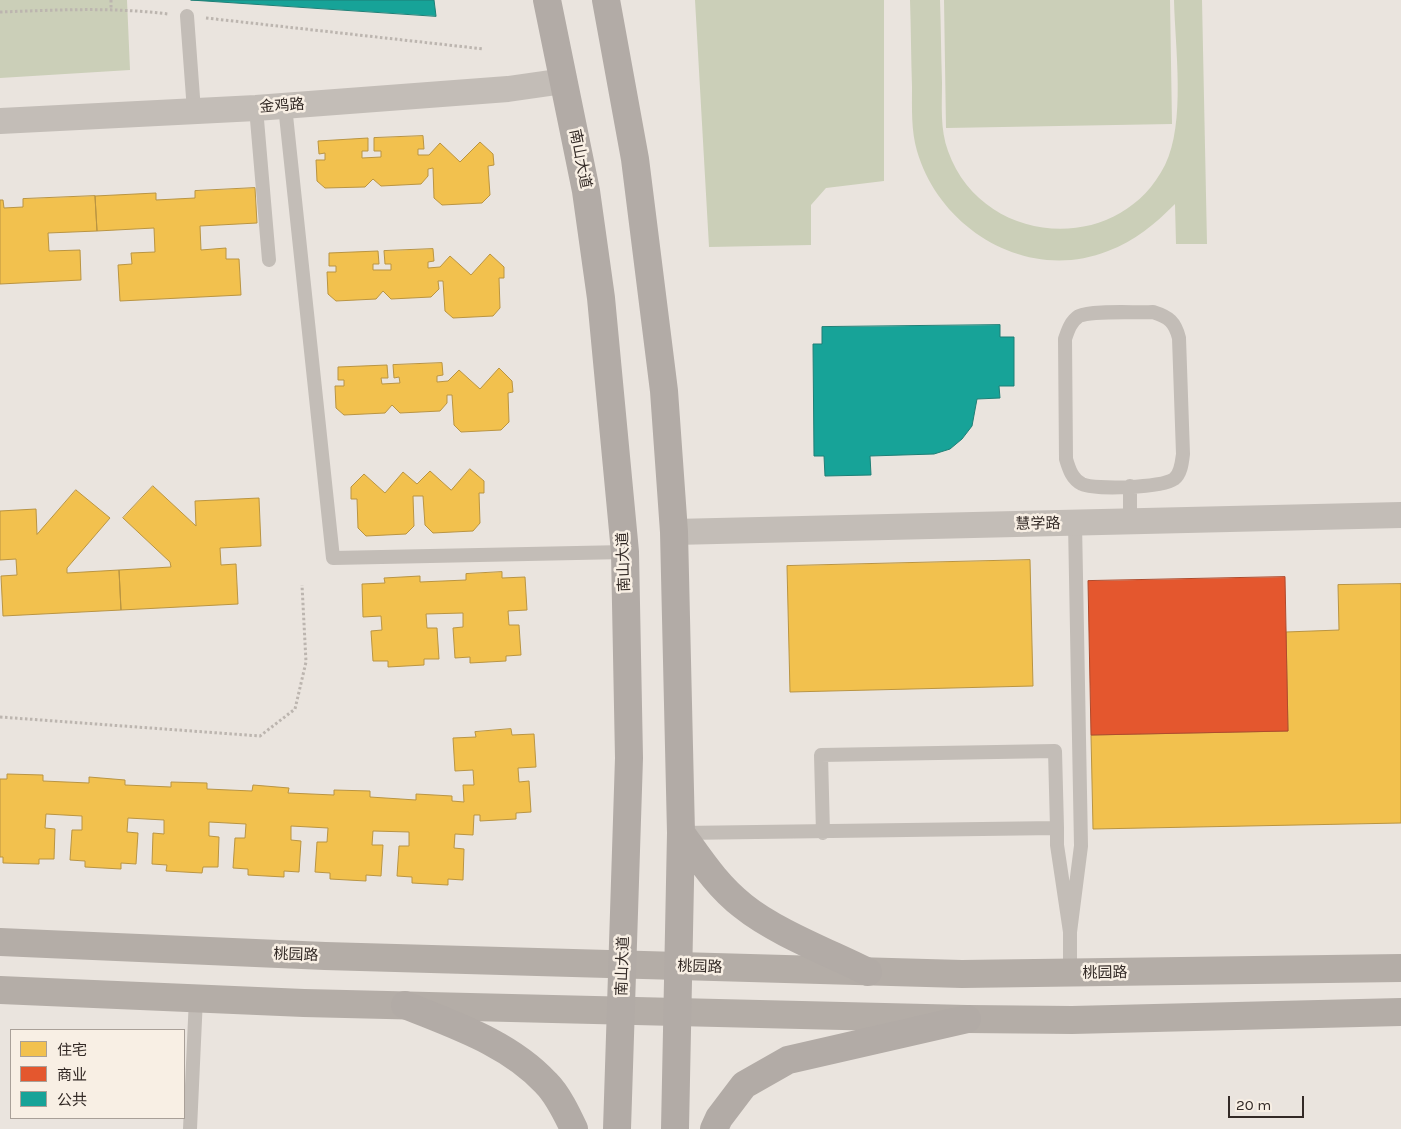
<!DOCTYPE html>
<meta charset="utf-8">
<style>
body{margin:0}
#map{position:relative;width:1401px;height:1129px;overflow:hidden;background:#eae4de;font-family:Karla,"Noto Sans SC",sans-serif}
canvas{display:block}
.legend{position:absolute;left:10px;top:1029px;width:175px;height:90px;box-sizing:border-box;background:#f8efe4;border:1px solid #a9a098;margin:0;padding:6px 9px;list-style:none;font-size:15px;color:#332a26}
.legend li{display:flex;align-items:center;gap:10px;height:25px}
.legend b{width:25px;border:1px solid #a9a098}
.scale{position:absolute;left:1228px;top:1096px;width:76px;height:22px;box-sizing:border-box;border:2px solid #332a26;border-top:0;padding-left:6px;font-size:15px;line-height:18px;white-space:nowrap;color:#332a26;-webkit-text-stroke:4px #f8efe4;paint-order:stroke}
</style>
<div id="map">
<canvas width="1401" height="1129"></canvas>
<ul class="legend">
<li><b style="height:14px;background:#f2c14e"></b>住宅</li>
<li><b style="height:14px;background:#e4572e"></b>商业</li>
<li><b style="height:14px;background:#17a398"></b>公共</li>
</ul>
<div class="scale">20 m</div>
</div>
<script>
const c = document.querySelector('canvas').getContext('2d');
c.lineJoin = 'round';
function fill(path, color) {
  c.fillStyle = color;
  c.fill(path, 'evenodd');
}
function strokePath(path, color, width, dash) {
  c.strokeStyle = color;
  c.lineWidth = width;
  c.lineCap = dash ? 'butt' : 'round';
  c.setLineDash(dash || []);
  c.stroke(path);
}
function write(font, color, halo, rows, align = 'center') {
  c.font = font + ' Karla,"Noto Sans SC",sans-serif';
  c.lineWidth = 5;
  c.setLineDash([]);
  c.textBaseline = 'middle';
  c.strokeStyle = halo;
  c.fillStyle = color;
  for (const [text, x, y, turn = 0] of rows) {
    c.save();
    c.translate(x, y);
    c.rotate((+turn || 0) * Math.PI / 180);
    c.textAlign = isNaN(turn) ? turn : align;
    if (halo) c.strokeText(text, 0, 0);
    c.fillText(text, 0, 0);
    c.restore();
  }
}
fill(new Path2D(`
 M0,0H127L130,70L0,78Z
 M695,0H884V181L826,188L811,205V245L709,247Z
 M910,0H940C941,28 941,55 942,83C942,106 940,129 948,151C982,247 1119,257 1165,165C1186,123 1175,47 1174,0H1202L1207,244H1176L1175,204C1155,224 1135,241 1108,251C1028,283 940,230 917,151C911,131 912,108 912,87C911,58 911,29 910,0Z
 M944,0H1170L1172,124L946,128Z`), '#cbcfb8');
const homes = new Path2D(`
 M423,136L424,149H418V155H429L440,143L460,162L480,142L493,154L494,165L488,166L490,195L482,203L442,205L434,198L433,168L428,169V176L421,184L381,186L373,179L365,187L325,188L317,181L316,160H325V153L319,154L318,141L368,138V151H362V158L381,157V151H374V138Z
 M255,188L257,223L200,226L201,250L226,248V259H239L241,295L120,301L118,265L132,264L131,253L155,252L154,228L97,231L95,196L156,193V200L195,198V191Z
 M95,196L97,231L48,233L49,251L80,250L81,280L0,284V200H3L4,208L23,207V199Z
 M433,249L434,261L428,262V268L440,267L450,256L471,275L490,254L504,267V278H499L500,308L493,316L453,318L445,311L443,281H438L439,289L431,297L391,299L383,291L376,299L336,301L328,294L327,272H336V266H329V253L378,251L379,264H373V270H391V264H385L384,251Z
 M442,363L443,375L437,376V382L448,381L459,370L480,389L499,368L512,381L513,392L508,393L509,422L501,430L461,432L454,425L452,395H447V403L440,411L400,413L392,405L385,413L344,415L336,408L335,386H344V380H338V367L387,365L388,378H381L382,384L400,383L399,377L394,378L393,365Z
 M470,469L484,481V493H479L480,523L473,531L433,533L425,525L423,496H413L414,526L406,534L366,536L358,528L357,499H351V487L364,474L385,493L403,472L417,484L430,471L451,490Z
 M153,486L196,526L195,501L259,498L261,546L220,548L221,565L236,564L238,604L121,610L119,570L171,567L170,562L123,518Z
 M76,490L110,518L67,568V573L119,570L121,610L3,616L1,576L17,575L16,559L0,560V511L36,509L37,534Z
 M1030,560L1033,686L790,692L787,566Z
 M502,572V578L525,577L527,610L508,611L509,625H519L521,655L506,656V661L470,663V657L455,658L453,628L463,627V613L426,614L427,628H437L439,659H424V665L388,667V661H373L371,631L382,630L381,616L363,617L362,584L385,583L384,578L420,576V582L466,580V574Z
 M1401,584V823L1093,829L1091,735L1288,731L1286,632L1339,630L1338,585Z
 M511,729L512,735L534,734L536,767L518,768L519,782L529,781L531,812L516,813V819L480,821V815H474L473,835L455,834L454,848L464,849L463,880L448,879V885L412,883V877L397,876L399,846H409V832L373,831L372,845H383L381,876L366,875V881L330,879V873L315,872L317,842H327L328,828L291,826V840L301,841L299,872L284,871V877L248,875V869L233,868L235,838H245L246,824L209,822V836L219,837L218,867H203L202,873L166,871L167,865L152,864L153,833L164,834V820L128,818L127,832L138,833L136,864L121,863V869L85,867V861L70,860L72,830H82V816L46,814L45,828L55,829L54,859H39V864L3,863V857H0V779H7V774L43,775V781L89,783V777L125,780V785L171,787V782L207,783V789L252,791L253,785L289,788L288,793L334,795V790L370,791V797L416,800V794L452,796V801L464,802L463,785H474L473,770L455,771L453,738L476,737L475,732Z`);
fill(homes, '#f2c14e');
strokePath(homes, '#b99442', 1);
const shops = new Path2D(`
 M1285,577L1288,731L1091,735L1088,581Z`);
fill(shops, '#e4572e');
strokePath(shops, '#af4a2c', 1);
const public = new Path2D(`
 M191,0H434L436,16Z
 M1000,325V337H1014V386H999L1000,398L977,399L972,426L962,439L950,449L934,454L870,456L871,475L825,476L824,456H814L813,344H822V327Z`);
fill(public, '#17a398');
strokePath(public, '#1f7f76', 1);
strokePath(new Path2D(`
 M111,0V10
 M0,12C56,10 112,7 168,14
 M206,18L484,49
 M0,717L260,736L295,709L306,662L302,585`), '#bcb5af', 3, [2.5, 2.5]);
strokePath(new Path2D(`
 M187,16L194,111
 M285,106L333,558L625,552
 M256,108L269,260
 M1153,312C1169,317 1175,322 1179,338L1183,454C1182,462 1181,474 1174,479C1162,488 1095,490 1082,484C1072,479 1069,469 1066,459L1065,339C1068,330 1071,321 1079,316C1092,310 1137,313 1153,312Z
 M1130,486V522
 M681,833L1057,828V845L1070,932
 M823,833L821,755L1055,751L1057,828
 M1070,973V932L1081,846L1075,523
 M190,1129L196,998`), '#c3bdb7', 14);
strokePath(new Path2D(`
 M0,121L256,108L508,89L564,81
 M674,532L1401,515`), '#c3bdb7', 26);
strokePath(new Path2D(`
 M0,942L325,956L962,974L1401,968
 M0,990L304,1003L967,1019L1072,1020L1401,1012`), '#b4ada7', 28);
strokePath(new Path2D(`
 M547,0L586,191L601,298L625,552L629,758L617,1129
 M606,0L635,159L664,391L674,532L681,833L675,1129
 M681,833C700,859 717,886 743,906C775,932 830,953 868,972
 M405,1005C454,1025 509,1043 546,1083C558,1095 567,1114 574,1129
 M714,1129L719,1118L744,1085L788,1060L967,1019`), '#b2aba6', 28);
write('15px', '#332a26', '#f8efe4', [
 ["金鸡路",282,106,-4],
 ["南山大道",580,159,79],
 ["慧学路",1038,524,-1],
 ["南山大道",624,562,-92],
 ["桃园路",296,955,2],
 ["南山大道",623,966,-88],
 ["桃园路",700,967,2],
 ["桃园路",1105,973,-1]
]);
</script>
